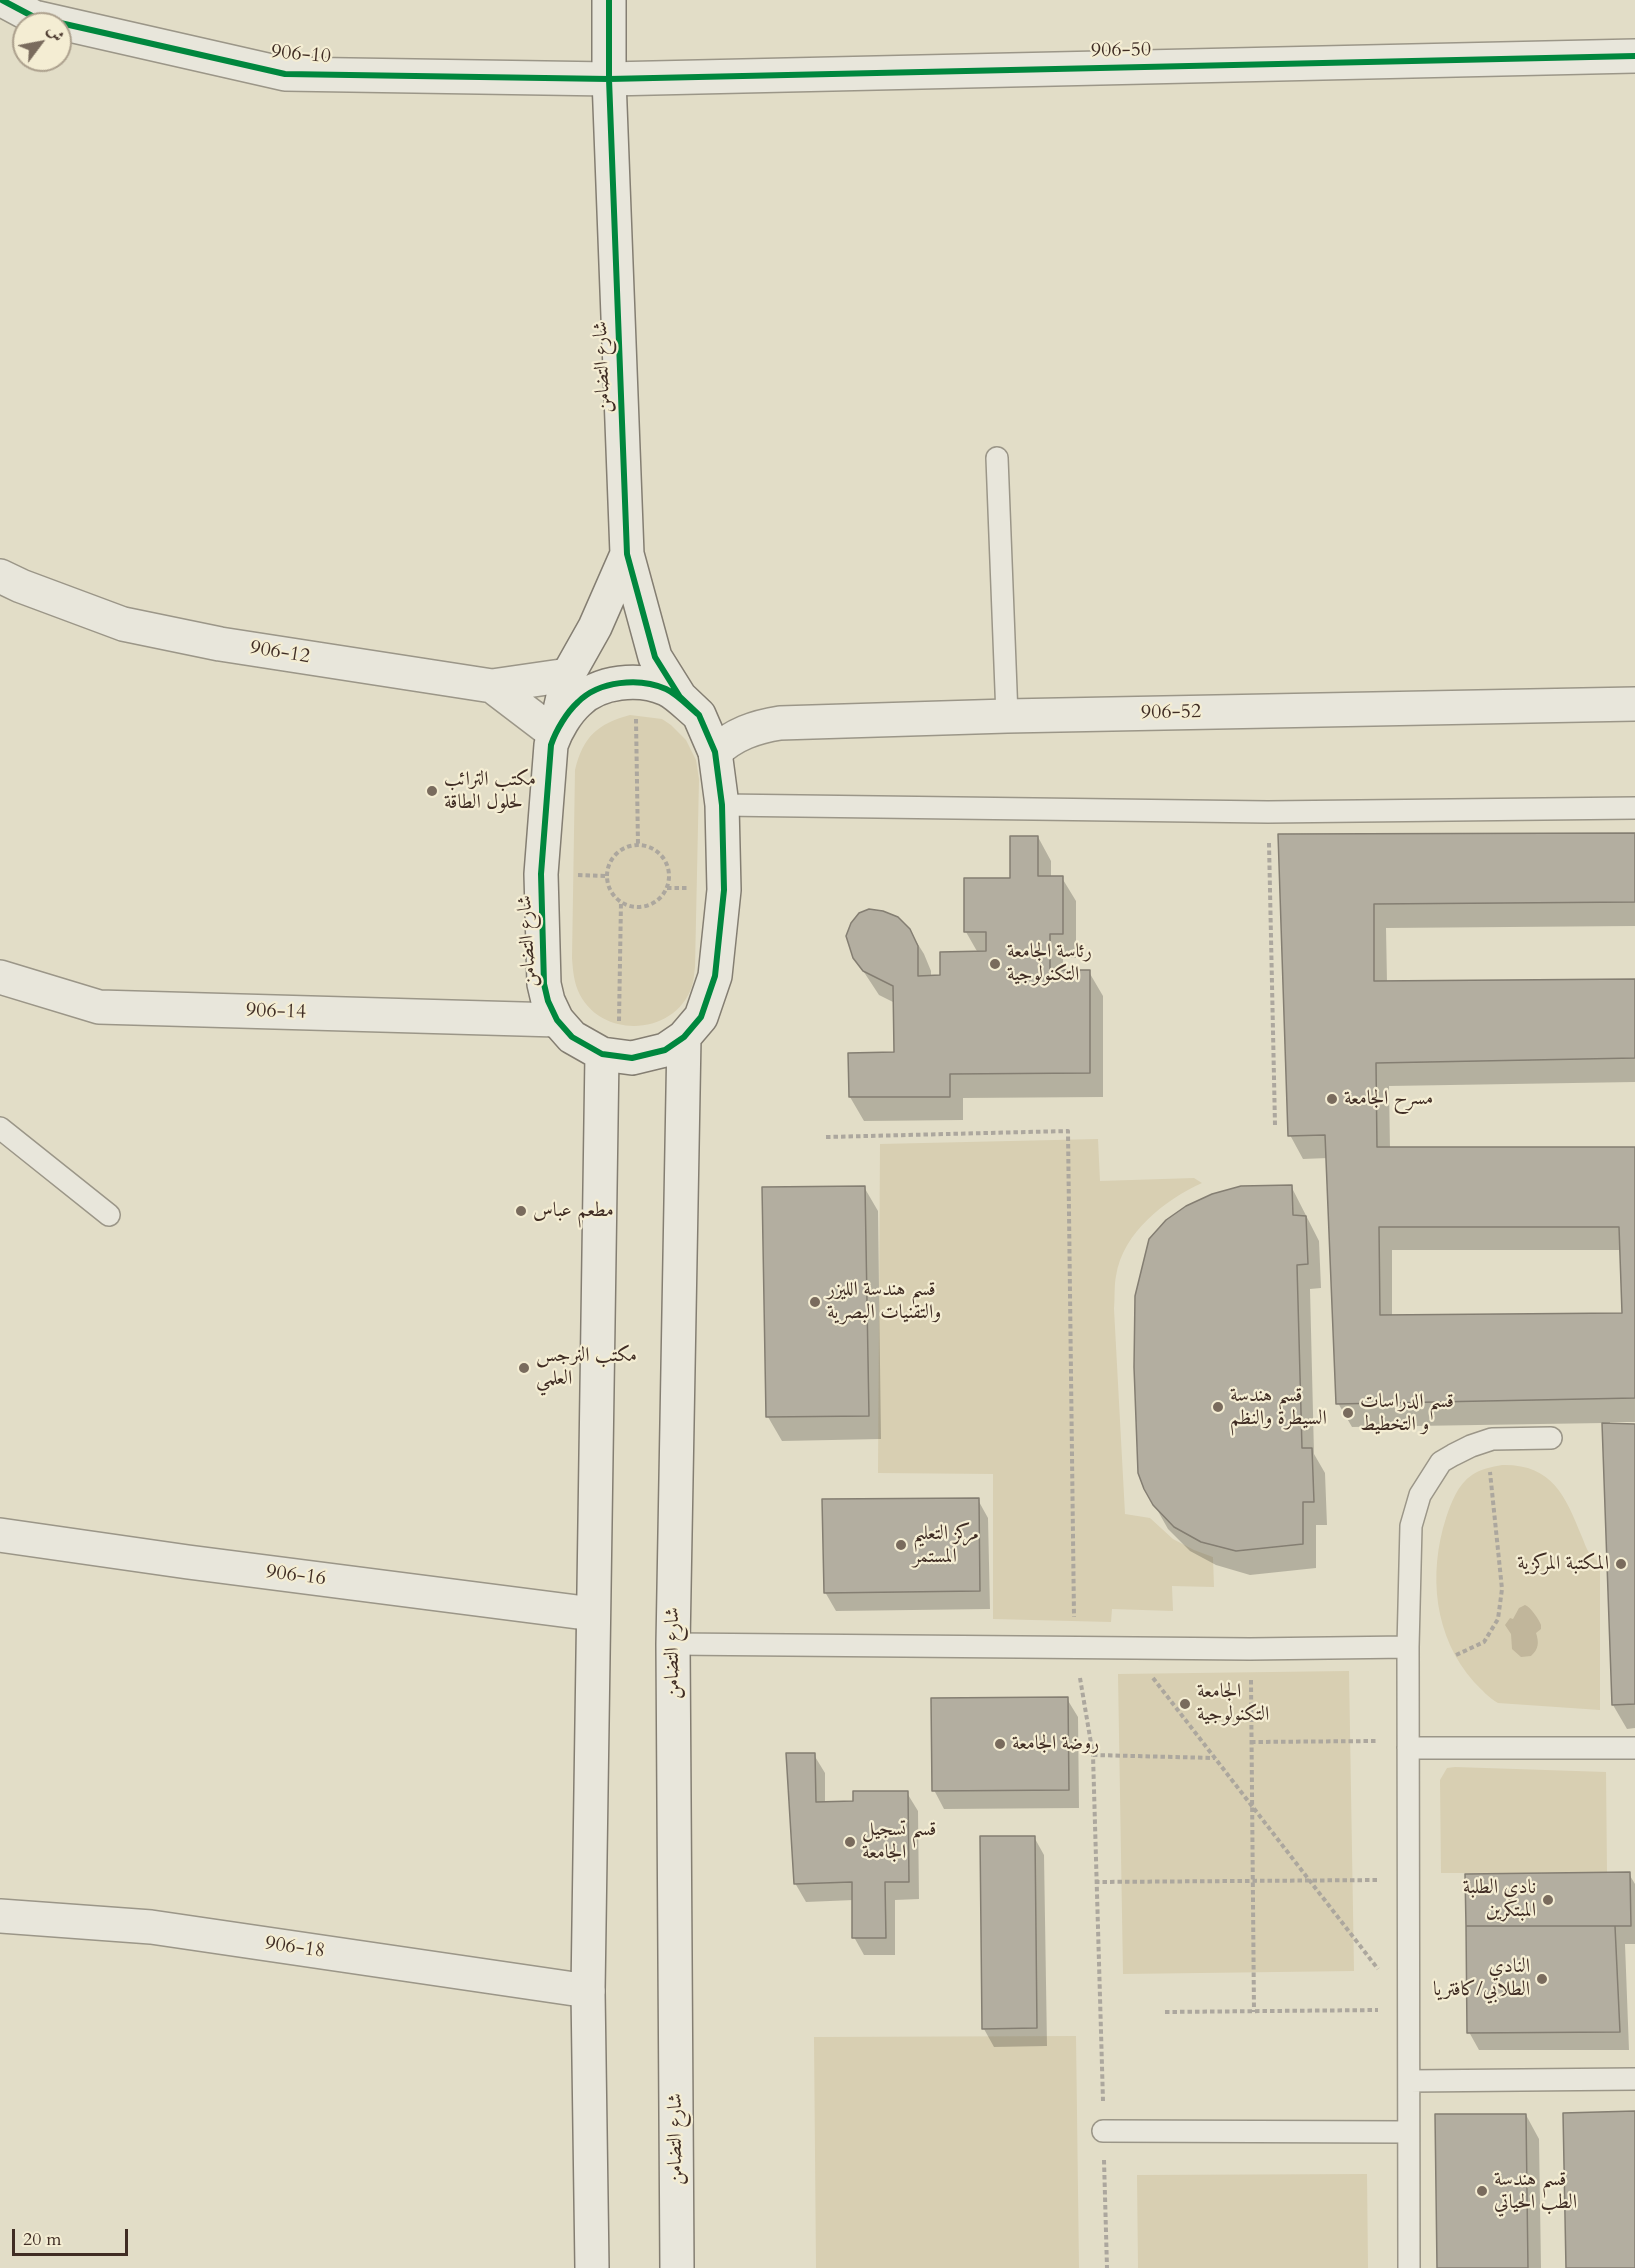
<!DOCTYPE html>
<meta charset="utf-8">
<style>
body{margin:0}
#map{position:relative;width:1635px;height:2268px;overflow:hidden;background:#e2ddc7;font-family:Cardo,Amiri,serif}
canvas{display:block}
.north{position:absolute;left:12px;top:12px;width:60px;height:60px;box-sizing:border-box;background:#f4edd3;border:2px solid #aca08d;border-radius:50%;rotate:58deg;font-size:16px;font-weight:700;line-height:24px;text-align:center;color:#402d24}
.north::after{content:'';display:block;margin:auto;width:21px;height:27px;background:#796b5d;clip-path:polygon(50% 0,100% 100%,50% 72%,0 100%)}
.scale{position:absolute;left:12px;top:2229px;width:116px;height:27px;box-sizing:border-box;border:3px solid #402d24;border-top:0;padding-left:8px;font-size:18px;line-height:21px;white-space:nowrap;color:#402d24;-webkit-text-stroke:4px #f4edd3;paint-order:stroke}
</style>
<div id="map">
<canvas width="1635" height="2268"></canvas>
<div class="north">ش</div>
<div class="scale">20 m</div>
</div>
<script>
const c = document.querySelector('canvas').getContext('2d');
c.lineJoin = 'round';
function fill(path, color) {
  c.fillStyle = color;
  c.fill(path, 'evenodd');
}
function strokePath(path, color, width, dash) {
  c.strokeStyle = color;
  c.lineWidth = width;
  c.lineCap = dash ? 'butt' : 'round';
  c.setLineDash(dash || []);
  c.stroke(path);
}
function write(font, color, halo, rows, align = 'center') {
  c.font = font + ' Cardo,Amiri,serif';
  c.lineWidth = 4.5;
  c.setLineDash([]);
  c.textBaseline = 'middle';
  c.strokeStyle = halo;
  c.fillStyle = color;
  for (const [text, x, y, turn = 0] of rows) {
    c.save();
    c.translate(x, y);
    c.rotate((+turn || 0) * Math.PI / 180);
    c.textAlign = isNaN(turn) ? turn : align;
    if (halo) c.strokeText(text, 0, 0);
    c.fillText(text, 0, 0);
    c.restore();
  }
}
fill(new Path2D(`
 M630,715L662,719L671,725L686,740L696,760L699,779L695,967C694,973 694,980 692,986C676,1035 604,1040 580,995C574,983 573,972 572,958L575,770C583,737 597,724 630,715Z
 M1098,1139L1100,1181L1194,1178L1202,1183C1165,1200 1123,1232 1116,1276C1114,1286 1115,1298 1114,1309L1125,1514L1150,1518L1173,1539L1194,1550L1213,1557L1214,1587L1172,1586L1173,1611L1112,1609L1111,1622L993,1619V1474L878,1473L880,1144Z
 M1502,1465C1552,1464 1565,1495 1582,1537C1587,1549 1588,1556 1600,1562V1710L1498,1703C1489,1698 1482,1690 1474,1682C1434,1637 1428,1574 1446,1518C1451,1503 1458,1484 1472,1475C1480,1469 1492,1467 1502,1465Z
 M1349,1671L1354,1971L1123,1974L1118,1674Z
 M1455,1767L1606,1772L1607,1873H1441L1440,1780L1447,1768Z
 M1076,2036L1079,2268H816L814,2037Z
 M1367,2174L1368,2268H1138L1137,2175Z`), '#d8cfb2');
fill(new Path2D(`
 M1525,1605C1531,1607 1539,1620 1541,1625V1629L1536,1633C1539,1642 1539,1649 1531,1656L1521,1657L1512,1649L1511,1634L1505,1625L1510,1618L1513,1619L1519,1608Z`), '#c1b69b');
fill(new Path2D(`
 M1635,834V926L1386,928L1387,982L1635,980V1082L1389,1086L1390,1149L1635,1148V1422H1610V1425L1635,1426V1728L1627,1729L1613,1705L1604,1423L1352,1427L1338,1403L1328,1158L1303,1159L1290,1135L1280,836ZM1392,1250H1621L1623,1315L1392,1316Z
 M1038,837L1051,861V878H1062L1076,901V958H1063V972H1089L1103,996V1097L963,1098V1120L864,1121L850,1097L895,1054V1003L879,995L854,957L909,930L924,954L931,971V977H942L978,953L966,932L1012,880Z
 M1291,1186L1319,1241L1321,1288L1310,1289L1314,1454L1325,1473L1327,1525H1316V1568L1250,1575L1216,1565L1190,1551L1168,1529L1145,1488Z
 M864,1187L878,1211L881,1439L782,1441L768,1417Z
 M978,1500L988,1518L990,1609L836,1611L825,1592Z
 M1067,1699L1078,1717L1079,1808L944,1809L934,1790Z
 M814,1755L825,1773V1803H855L907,1793L918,1811L919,1899L895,1900V1955H864L854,1937V1900L806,1902L795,1883Z
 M1034,1837L1044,1855L1047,2046L994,2047L984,2029Z
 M1629,1874L1635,1884V1944H1625L1629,2050H1479L1469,2032Z
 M1526,2115L1539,2139L1541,2268H1438Z`), '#0003');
const building = new Path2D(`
 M1635,833V902L1374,904V981L1635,979V1058L1376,1063L1377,1147H1635V1398L1336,1404L1325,1135L1288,1136L1278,834ZM1379,1227H1619L1622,1313L1380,1315Z
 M1010,836H1038V876H1063V934H1050V970H1090V1073L950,1074V1097H849L848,1053L894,1052L893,986L863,971L853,958L846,936L851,923L859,913L869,909L883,911L898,917L910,929L918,946V976L940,975V952L986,951V932H964V878H1010Z
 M1292,1185L1293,1215L1306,1216L1308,1264L1297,1265L1302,1448H1312L1314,1502H1303V1544L1236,1551L1201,1542L1174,1527L1153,1505L1144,1489L1138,1473L1134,1367L1135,1296L1149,1239L1166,1220L1186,1206L1212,1194L1241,1186Z
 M865,1186L869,1416L766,1417L762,1187Z
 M1602,1423L1635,1424V1704L1612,1705Z
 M979,1498L980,1591L824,1593L822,1499Z
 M1068,1697L1069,1790L932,1791L931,1698Z
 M786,1753H815L816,1802L853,1801V1791H908L909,1882H885L886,1938H852V1882L794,1884Z
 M980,1836H1035L1037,2028L982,2029Z
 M1630,1872L1631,1926H1466L1465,1874Z
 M1466,1926H1615L1620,2032L1467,2033Z
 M1635,2111V2268H1566L1563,2113Z
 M1435,2114H1526L1528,2268H1437Z`);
fill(building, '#b3aea0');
strokePath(building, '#847e72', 1.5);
const lane = new Path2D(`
 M997,458L1007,716
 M722,805L1268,812L1635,808
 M0,1128L109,1215
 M673,1644L1250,1649L1408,1647
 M1408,1748H1635
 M1409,2081L1635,2079
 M1103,2131L1408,2132
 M1409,2268L1408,1647L1411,1526L1420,1495L1441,1462L1453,1455L1471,1446L1492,1439L1551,1438`);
const street = new Path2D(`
 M2,0L34,17L285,74L609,79L1635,56
 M0,576L21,586L123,624L220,644L492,686L568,675
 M492,686L555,734
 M715,752C734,734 755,727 780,723L1007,716L1635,704
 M0,977L99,1007L557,1020
 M0,1535L188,1562L593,1614
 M0,1916L151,1927L588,1991`);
const secondary = new Path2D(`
 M609,0V79L627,554L655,657L680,697L699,715L715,752L722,805L724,890L715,976L701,1017L684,1037L665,1050L632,1058L602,1054L572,1037L557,1020L548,1001L544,984L541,874L551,745C556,730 567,712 578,702C599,681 639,677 666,689C677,694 689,707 699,715
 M557,723L568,675L595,627L627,554
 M592,2268L588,1991L602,1054
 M677,2268L673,1644L684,1037`);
strokePath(lane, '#9b9688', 24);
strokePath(street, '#9b9688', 36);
strokePath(secondary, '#847e72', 36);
strokePath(new Path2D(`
 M636,719L638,845
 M1269,843L1275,1125
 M607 876a31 31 0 1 1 62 0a31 31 0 1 1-62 0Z
 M578,875L607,876
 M667,888H687
 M619,1021L621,901
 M826,1137L1068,1131L1074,1617
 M1456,1655L1484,1642L1498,1619L1502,1589L1490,1472
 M1080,1678L1093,1755L1103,2101
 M1153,1678L1378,1969
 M1251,1680L1254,2012
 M1251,1742L1378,1741
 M1093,1755L1215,1758
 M1095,1882L1380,1880
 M1165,2012L1378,2010
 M1104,2160L1107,2268`), '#aca79e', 4, [4.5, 3]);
strokePath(lane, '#e8e6db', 21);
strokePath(street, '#e8e6db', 33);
strokePath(secondary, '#e8e6db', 33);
strokePath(new Path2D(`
 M2,0L34,17L285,74L609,79L1635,56
 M609,0V79L627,554L655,657L680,697L699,715L715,752L722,805L724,890L715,976L701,1017L684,1037L665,1050L632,1058L602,1054L572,1037L557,1020L548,1001L544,984L541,874L551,745C556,730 567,712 578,702C599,681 639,677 666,689C677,694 689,707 699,715`), '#00873e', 6);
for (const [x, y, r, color] of [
 [432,791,6,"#796b5d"],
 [995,964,6,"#796b5d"],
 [1332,1099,6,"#796b5d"],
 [521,1211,6,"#796b5d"],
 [815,1302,6,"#796b5d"],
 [524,1368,6,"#796b5d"],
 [1218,1407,6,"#796b5d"],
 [1348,1413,6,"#796b5d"],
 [901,1545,6,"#796b5d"],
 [1621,1564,6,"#796b5d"],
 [1185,1704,6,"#796b5d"],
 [1000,1744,6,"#796b5d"],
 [850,1842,6,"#796b5d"],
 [1548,1900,6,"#796b5d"],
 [1542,1979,6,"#796b5d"],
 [1482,2191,6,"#796b5d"]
]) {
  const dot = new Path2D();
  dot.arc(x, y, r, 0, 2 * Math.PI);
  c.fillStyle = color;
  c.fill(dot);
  strokePath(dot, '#f4edd3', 2);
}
write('20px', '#402d24', '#f4edd3', [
 ["906-50",1121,51,-1],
 ["906-10",301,55,5],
 ["شارع التضامن",603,367,-92],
 ["906-12",280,653,9],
 ["906-52",1171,713,-1],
 ["شارع التضامن",528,941,-93],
 ["906-14",276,1012,2],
 ["906-16",296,1576,7],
 ["شارع التضامن",673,1653,-90],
 ["906-18",295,1948,8],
 ["شارع التضامن",676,2139,-90]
]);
write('20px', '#402d24', '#f4edd3', [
 ["مكتب الترائب",444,780],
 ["لحلول الطاقة",444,803],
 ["رئاسة الجامعة",1007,952],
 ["التكنولوجية",1007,975],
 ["مسرح الجامعة",1344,1099],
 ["مطعم عباس",533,1211],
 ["قسم هندسة الليزر",827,1290],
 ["والتقنيات البصرية",827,1313],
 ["مكتب النرجس",536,1356],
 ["العلمي",536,1379],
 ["قسم هندسة",1230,1396],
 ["السيطرة والنظم",1230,1419],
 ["قسم الدراسات",1360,1402],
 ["و التخطيط",1360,1425],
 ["مركز التعليم",913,1534],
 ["المستمر",913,1557],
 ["المكتبة المركزية",1609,1564,"right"],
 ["الجامعة",1197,1692],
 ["التكنولوجية",1197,1715],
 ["روضة الجامعة",1012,1744],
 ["قسم تسجيل",862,1830],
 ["الجامعة",862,1853],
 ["نادي الطلبة",1536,1888,"right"],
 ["المبتكرين",1536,1911,"right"],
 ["النادي",1530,1967,"right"],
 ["الطلابي/كافتريا",1530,1990,"right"],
 ["قسم هندسة",1494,2180],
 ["الطب الحياتي",1494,2203]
], 'left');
</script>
